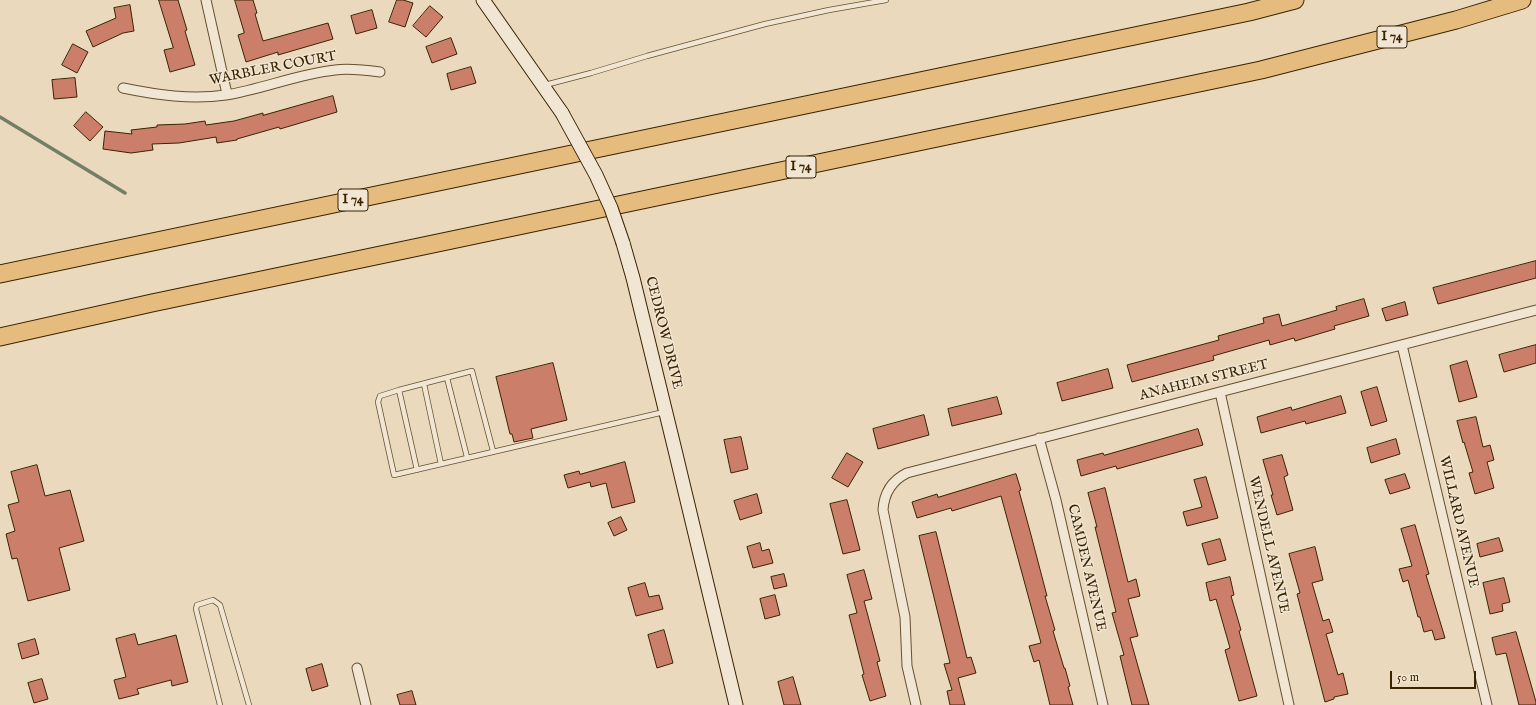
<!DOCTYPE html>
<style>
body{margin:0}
#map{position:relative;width:1536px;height:705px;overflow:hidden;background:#ead9bc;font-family:"IM FELL English",serif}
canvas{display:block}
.scale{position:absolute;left:1390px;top:671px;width:86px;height:18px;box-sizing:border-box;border:2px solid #3a2300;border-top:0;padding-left:5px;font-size:12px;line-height:14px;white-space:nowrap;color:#3a2300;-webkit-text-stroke:3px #f1e6d3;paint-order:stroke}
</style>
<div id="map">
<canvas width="1536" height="705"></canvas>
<div class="scale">50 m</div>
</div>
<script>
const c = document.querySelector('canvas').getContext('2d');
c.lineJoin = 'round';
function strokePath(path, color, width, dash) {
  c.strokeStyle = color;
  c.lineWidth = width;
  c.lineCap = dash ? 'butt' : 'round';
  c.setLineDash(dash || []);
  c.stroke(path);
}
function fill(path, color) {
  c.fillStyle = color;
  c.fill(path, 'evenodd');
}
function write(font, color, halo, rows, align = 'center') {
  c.font = font + ' "IM FELL English",serif';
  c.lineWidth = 3;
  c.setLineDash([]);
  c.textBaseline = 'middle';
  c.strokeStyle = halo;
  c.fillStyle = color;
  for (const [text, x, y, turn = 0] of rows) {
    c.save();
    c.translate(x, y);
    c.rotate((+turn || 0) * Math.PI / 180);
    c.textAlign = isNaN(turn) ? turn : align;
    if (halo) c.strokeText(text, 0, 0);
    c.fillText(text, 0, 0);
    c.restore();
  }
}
strokePath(new Path2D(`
 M0,117L125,193`), '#737e67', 3.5);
const building = new Path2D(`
 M159,0H178L187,30L185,31L195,65L170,72L164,50L173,48Z
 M235,0H253L257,13L255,14L263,41L328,23L333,39L278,55V52L246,62L238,35L244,33Z
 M397,0H403L413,3L405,27L389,22Z
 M130,5L134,31L123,33L93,47L86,31L116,18L114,8Z
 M430,6L443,17L426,37L413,26Z
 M372,10L377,28L356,34L351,16Z
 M451,38L457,54L432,63L426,47Z
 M73,44L88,52L77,73L62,65Z
 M471,67L476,83L451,90L447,74Z
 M75,78L77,97L54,99L52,80Z
 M333,96L337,112L280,129L279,127L237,139V140L217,143L216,137L179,143L152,144L153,150L131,153L103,149L105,131L132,134L131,130L157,127V125L185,124L205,121L206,125L234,121L263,113V115Z
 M86,112L103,127L90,141L74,126Z
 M1536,261V278L1438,304L1433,288Z
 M1364,299L1369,316L1334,326L1335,329L1295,341L1294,338L1270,345L1269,340L1213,356L1214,360L1132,382L1127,365L1219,340L1218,336L1264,323L1263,318L1279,314L1282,326L1337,310L1336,307Z
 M1405,302L1408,315L1386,321L1382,309Z
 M1536,345V363L1504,372L1499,355Z
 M1467,361L1477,397L1459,402L1450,366Z
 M553,363L567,420L531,429L533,438L514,442L512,434H510L496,377Z
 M1108,369L1113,388L1062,401L1057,383Z
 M1377,387L1387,421L1371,426L1361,392Z
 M1341,396L1346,413L1306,424L1305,421L1261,433L1257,417L1291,407L1292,410Z
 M997,397L1002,414L952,426L948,409Z
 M924,415L929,435L878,449L873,429Z
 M1476,417L1483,447L1490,445L1494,460L1487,462L1494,488L1475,494L1469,473L1473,472L1464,442L1463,443L1457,421Z
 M1198,429L1203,445L1117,469L1116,466L1081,476L1077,460L1103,453L1104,455Z
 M741,437L748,469L731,473L724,440Z
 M1396,439L1400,454L1371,463L1367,448Z
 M847,453L863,462L848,487L832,478Z
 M1282,455L1288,475L1284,477L1293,510L1277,515L1271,495H1273L1263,460Z
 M625,462L635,502L612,508L606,483L591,487L590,482L568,488L564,475L579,471L580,474Z
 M37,465L45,496L70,490L84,541L59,548L70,590L28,601L17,558L12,559L6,534L15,531L8,505L19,502L11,472Z
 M1016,474L1021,490L1019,491L1031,535L1047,596H1045L1055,630L1053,631L1064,668H1065L1070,686L1068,687L1073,705H1050L1039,660L1034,662L1029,646L1041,643L1001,496L952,511L951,508L917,518L912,502L937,494L938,497Z
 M1405,474L1410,488L1390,494L1385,480Z
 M1206,477L1218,518L1187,526L1183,512L1202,507L1194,480Z
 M1105,488L1128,582L1136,579L1140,596L1128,599L1138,636L1130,638L1149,705H1132L1120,656L1124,655L1112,613L1116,612L1095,527H1097L1088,493Z
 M757,494L762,513L740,520L734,501Z
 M847,500L860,550L843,554L830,504Z
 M621,517L627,530L614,536L608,523Z
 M1415,525L1429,574L1426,575L1445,638L1435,640L1432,630L1424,632L1420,617H1418L1408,580L1403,582L1399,569L1412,566L1401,529Z
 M936,532L967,658L971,657L976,673L958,678L965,705H950L947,691L952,690L944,664L950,663L919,536Z
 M1499,538L1503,551L1480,557L1477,544Z
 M1220,539L1226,560L1208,565L1202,544Z
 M760,543L762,551L769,549L773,563L753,568L747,547Z
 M1315,547L1323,580L1312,583L1323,621L1329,619L1333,632L1326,634L1338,675L1343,673L1348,694L1334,697V699L1325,702L1297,594L1300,593L1289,554Z
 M864,570L872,599L864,601L880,661L877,662L886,696L870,701L862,675L864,674L849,615L857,613L847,575Z
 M784,574L787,586L774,589L771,577Z
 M1230,577L1234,595L1231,596L1241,630L1239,631L1257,696L1239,701L1225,650L1230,648L1216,599L1210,601L1206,583Z
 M1504,578L1510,602L1502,604L1503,611L1490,614L1483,583Z
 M645,583L649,597L659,595L663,609L636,616L628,588Z
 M775,595L780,615L765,619L760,599Z
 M664,630L673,663L657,668L648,635Z
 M1516,632L1536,702V705H1519L1506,653L1496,655L1492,638Z
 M135,634L138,645L176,635L188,682L172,686L171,680L137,689L139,694L119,699L114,680L126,677L116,639Z
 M35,639L39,654L22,659L18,644Z
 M322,664L328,686L312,691L306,669Z
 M793,677L801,705H784L778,682Z
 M42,679L48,699L34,703L28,683Z
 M412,691L416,705H400L397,695Z`);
fill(building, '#cb7f6a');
strokePath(building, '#3a2300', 1);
const lane = new Path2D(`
 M545,85L591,73L647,56L765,24L829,10L886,0
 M447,378L467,457
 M424,384L441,464
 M399,390L417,470
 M493,451L472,371L399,390L380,396L378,402L394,475L664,412
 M220,705L196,609L197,605L213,600L220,605L249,705`);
const street = new Path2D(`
 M206,0L227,94
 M123,88C157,95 191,100 226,95C263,89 298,74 335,70C350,68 365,70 380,72
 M1402,345L1487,705
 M1220,392L1289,705
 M1039,438L1056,500L1103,705
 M357,668L366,705
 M916,705L907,666L905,617L883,510C884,493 891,481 907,473L1536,310`);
const secondary = new Path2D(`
 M483,0L562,113
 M623,243L633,278L674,446L736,705`);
const highway = new Path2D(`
 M0,274L1249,12L1295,0
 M0,337L152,303L1261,70L1456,20L1522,0`);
strokePath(lane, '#66502f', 6);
strokePath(street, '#66502f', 11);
strokePath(secondary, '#3a2300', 15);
strokePath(highway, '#3a2300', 19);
strokePath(lane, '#f1e6d3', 4.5);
strokePath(street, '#f1e6d3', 9);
strokePath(secondary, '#f1e6d3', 13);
strokePath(highway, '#e5bc7e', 17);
const secondaryBridge = new Path2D(`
 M562,113L596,175L611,208L623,243`);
strokePath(secondaryBridge, '#3a2300', 15, []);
strokePath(secondaryBridge, '#f1e6d3', 13);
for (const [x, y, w] of [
 [1392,37,30],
 [801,167,30],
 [353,200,30]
]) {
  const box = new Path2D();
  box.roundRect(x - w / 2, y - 11, w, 22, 3);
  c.fillStyle = '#f1e6d3';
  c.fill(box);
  strokePath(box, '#3a2300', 1);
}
write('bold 13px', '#3a2300', null, [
 ["I 74",1392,37],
 ["I 74",801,167],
 ["I 74",353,200]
]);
write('14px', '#3a2300', '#f1e6d3', [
 ["WARBLER COURT",273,69,-11],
 ["CEDROW DRIVE",663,333,76],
 ["ANAHEIM STREET",1204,381,-14],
 ["WILLARD AVENUE",1458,522,77],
 ["WENDELL AVENUE",1268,545,77],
 ["CAMDEN AVENUE",1086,568,77]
]);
</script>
